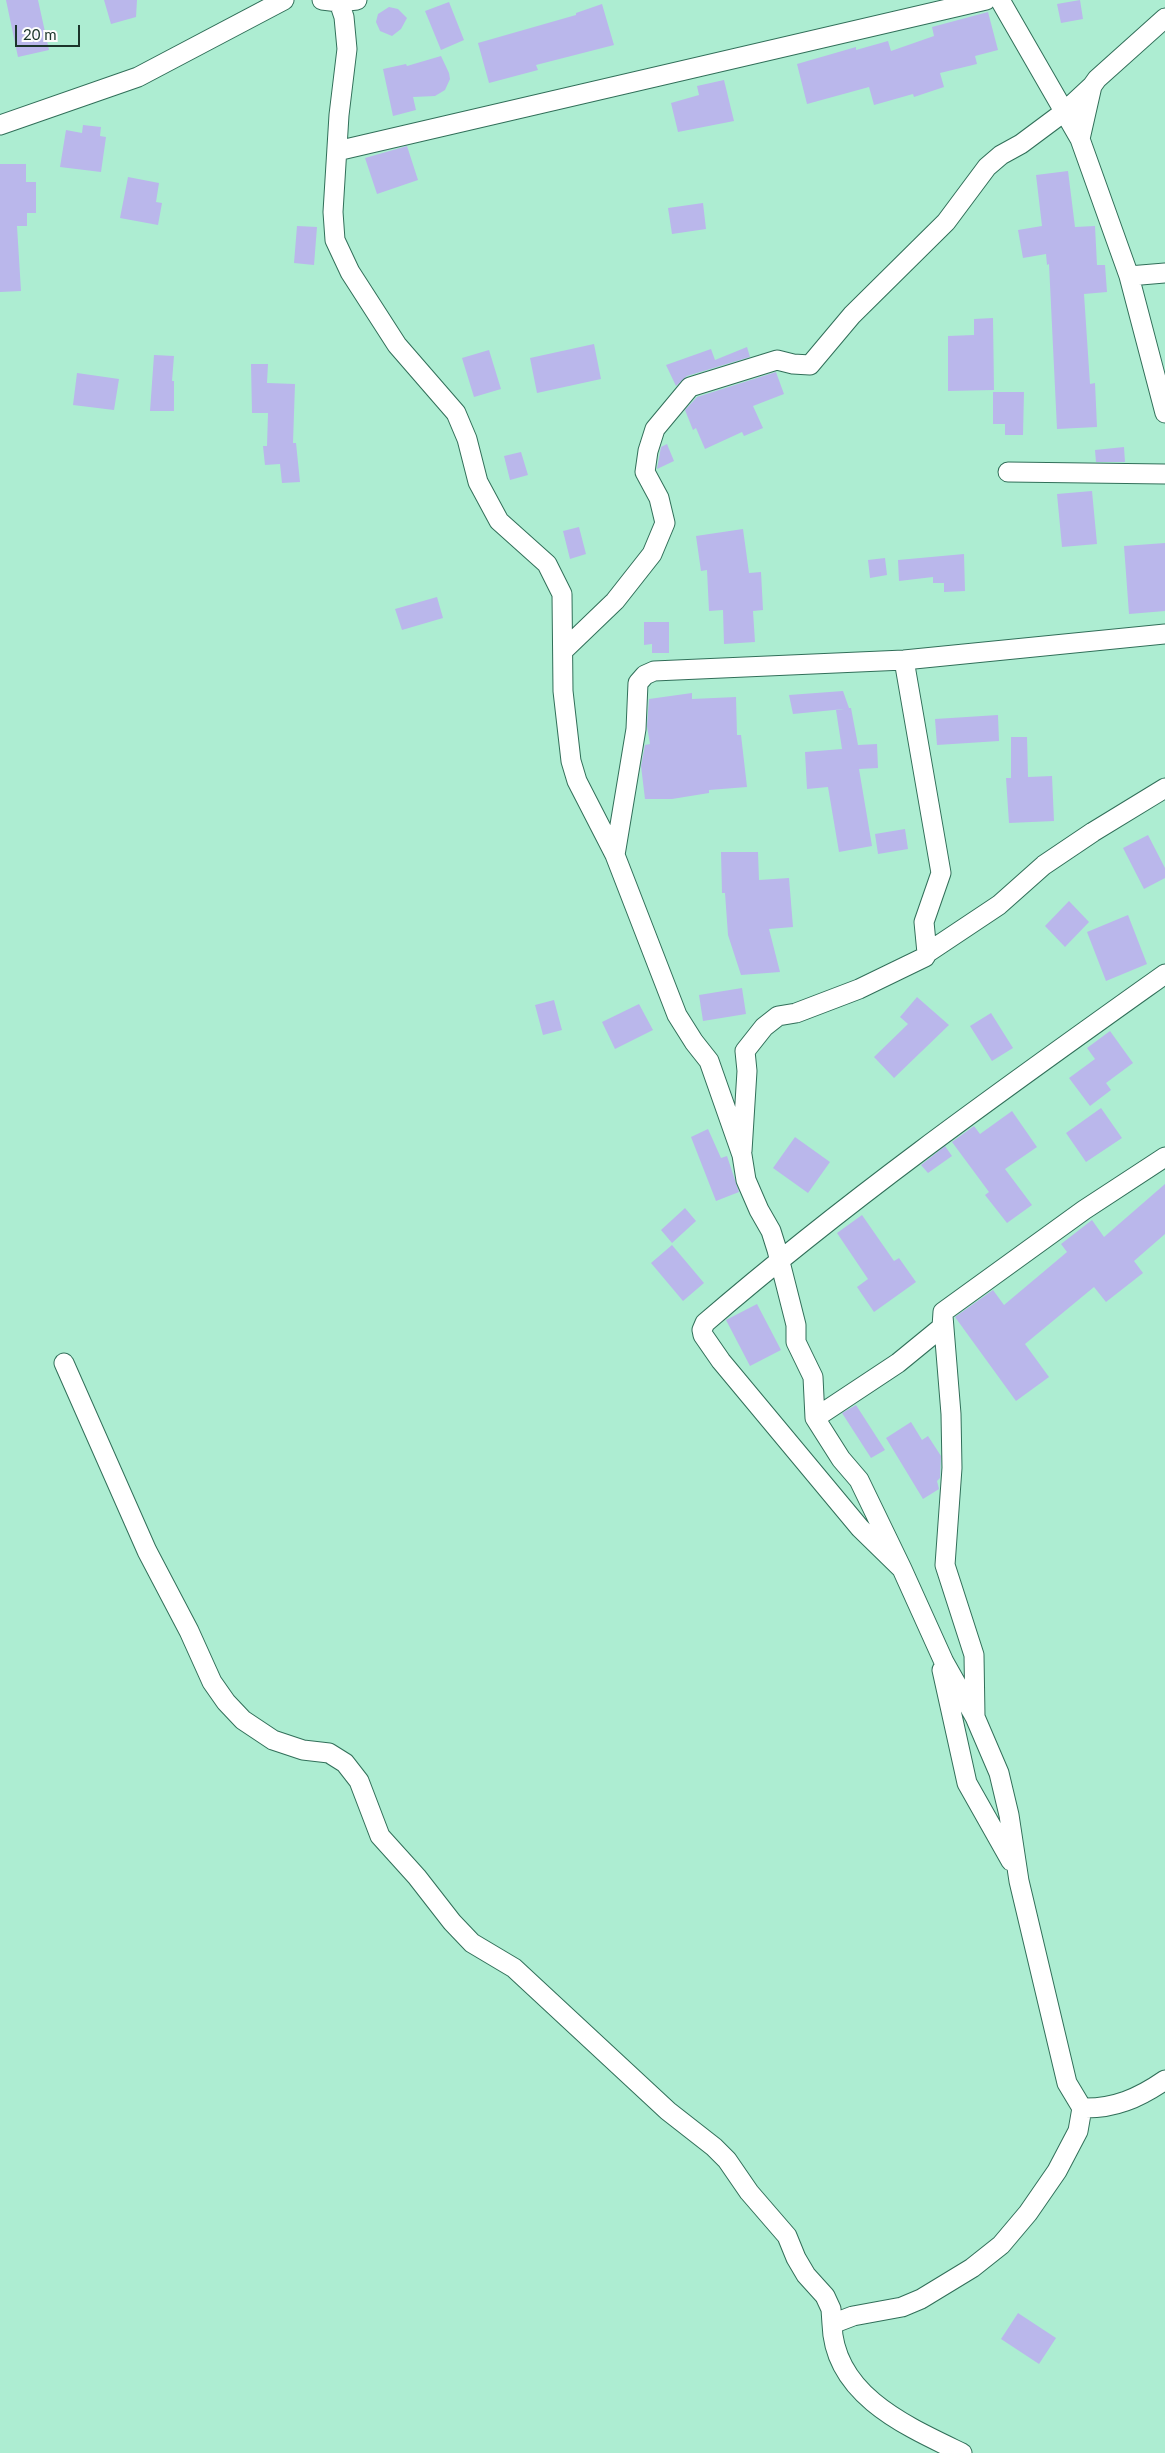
<!DOCTYPE html>
<style>
body{margin:0}
#map{position:relative;width:1165px;height:2453px;overflow:hidden;background:#adedd2;font-family:Lato,sans-serif}
canvas{display:block}
.scale{position:absolute;left:15px;top:25px;width:65px;height:22px;box-sizing:border-box;border:2px solid #1c352b;border-top:0;padding-left:6px;font-size:15px;line-height:18px;white-space:nowrap;color:#1c352b;-webkit-text-stroke:4px #fdfdfd;paint-order:stroke}
</style>
<div id="map">
<canvas width="1165" height="2453"></canvas>
<div class="scale">20 m</div>
</div>
<script>
const c = document.querySelector('canvas').getContext('2d');
c.lineJoin = 'round';
function fill(path, color) {
  c.fillStyle = color;
  c.fill(path, 'evenodd');
}
function strokePath(path, color, width, dash) {
  c.strokeStyle = color;
  c.lineWidth = width;
  c.lineCap = dash ? 'butt' : 'round';
  c.setLineDash(dash || []);
  c.stroke(path);
}
fill(new Path2D(`
 M6,0H38L49,50L18,57Z
 M104,0H137L136,17L111,24Z
 M1080,0L1083,19L1061,23L1057,4Z
 M449,2L464,40L441,50L425,11Z
 M602,4L614,45L536,65L538,70L489,83L478,43L576,15V13Z
 M389,7L398,9L407,18L401,29L392,36L380,31L376,22L378,14Z
 M988,12L998,50L975,56L977,64L940,73L944,87L914,97L913,94L874,105L869,87L807,104L797,64L856,47V50L888,41L891,51L934,36L932,27Z
 M441,56L449,73L450,79L445,90L435,96L413,97L416,110L393,116L383,69L406,64L407,66Z
 M724,80L734,121L678,132L671,103L699,95L697,86Z
 M83,125L101,127L100,136L106,137L101,172L60,167L66,130L82,133Z
 M407,146L418,180L377,194L365,158Z
 M0,164H26V182H36V213H27V226H17L21,291L0,292Z
 M1068,171L1075,227L1095,226L1097,265H1105L1107,292L1084,294L1090,384L1095,383L1097,427L1057,429L1049,264L1047,265L1046,254L1023,258L1018,230L1042,226L1036,175Z
 M128,177L159,183L156,202L162,203L158,225L120,218Z
 M703,203L706,229L672,234L668,208Z
 M297,226L317,227L314,265L294,263Z
 M993,318L994,390L948,391V336L974,335V319Z
 M594,344L601,379L537,393L530,358Z
 M747,347L750,357L687,376L676,386L666,365L711,349L715,360Z
 M489,350L501,389L474,397L462,358Z
 M154,355L174,356L172,381H174V411H150Z
 M251,364H268L267,383L295,384L293,443H296L300,482L282,483L280,464L265,465L263,446H267L268,413H252Z
 M776,372L784,394L753,406L763,428L744,436L742,432L705,449L696,428L693,430L685,410L697,397Z
 M77,373L119,379L114,410L73,405Z
 M993,392H1024L1023,435H1005V424H993Z
 M667,444L674,461L657,469L661,447Z
 M1124,447L1125,462H1096L1095,450Z
 M521,452L528,475L510,480L504,456Z
 M1092,491L1097,544L1062,547L1057,494Z
 M579,527L586,554L570,559L563,531Z
 M743,529L749,573L761,572L763,610L753,611L755,642L724,644L723,610L709,611L707,570L701,571L696,536Z
 M1165,543V611L1129,614L1124,546Z
 M964,554L965,591L944,592V583H933V577L899,581L898,560Z
 M885,558L887,575L870,578L868,560Z
 M437,597L443,618L402,630L395,609Z
 M644,622H669V653H652V644L644,645Z
 M843,691L849,708H851L858,745L877,744L878,768L859,769L872,846L839,852L828,787L807,789L805,752L842,749L836,710L844,709L793,714L789,695Z
 M692,693V699L736,697L737,735H741L747,787L709,790V793L672,799H645L641,766L645,745L650,744L647,726L649,699Z
 M998,715L999,741L937,745L935,719Z
 M1011,737H1027L1028,777L1052,776L1054,821L1009,823L1006,778H1011Z
 M905,829L908,849L878,854L875,834Z
 M1148,835L1165,868V878L1144,889L1123,848Z
 M721,852H758L759,880L789,878L793,927L769,929L780,972L741,975L728,935L725,893H722Z
 M1069,901L1089,922L1065,947L1045,926Z
 M1128,915L1147,964L1106,981L1087,932Z
 M742,988L746,1014L703,1021L699,995Z
 M917,997L949,1025L894,1078L874,1057L908,1024L900,1017Z
 M554,1000L562,1030L543,1035L535,1005Z
 M639,1004L653,1030L615,1049L602,1022Z
 M991,1013L1013,1048L992,1061L970,1026Z
 M1110,1031L1133,1063L1106,1083L1111,1090L1090,1106L1069,1078L1095,1059L1087,1048Z
 M1101,1108L1122,1138L1086,1162L1066,1133Z
 M1012,1111L1037,1147L1005,1169L1032,1205L1007,1223L985,1195L989,1192L952,1142L974,1126L980,1134Z
 M708,1129L721,1158L727,1156L739,1192L716,1201L691,1137Z
 M795,1137L830,1162L808,1193L773,1168Z
 M945,1146L952,1156L928,1173L921,1165Z
 M1165,1184V1234L1134,1261L1143,1273L1106,1302L1094,1287L1025,1344L1049,1377L1016,1401L955,1317L993,1290L1004,1305L1067,1252L1061,1244L1092,1220L1104,1237Z
 M685,1208L696,1221L672,1243L661,1230Z
 M862,1215L894,1261L899,1258L916,1282L874,1312L857,1287L868,1279L837,1233Z
 M672,1245L704,1283L683,1301L651,1263Z
 M757,1304L781,1350L750,1366L726,1320Z
 M856,1405L885,1450L871,1458L842,1413Z
 M911,1422L922,1440L928,1436L941,1456L940,1478L937,1481L939,1489L923,1499L886,1438Z
 M1018,2313L1056,2338L1039,2364L1001,2339Z`), '#bab7eb');
const minor = new Path2D(`
 M322,0L339,2L357,0
 M1000,0L1080,139L1129,276L1165,273
 M339,2L344,17L347,49L339,115L333,212L335,240L350,272L397,345L456,413L467,439L478,482L499,521L547,564L562,594L563,691L571,761L577,781L615,855L677,1015L694,1042L709,1061L742,1155L746,1180L759,1210L771,1231L777,1250L796,1325V1342L813,1377L815,1418L841,1459L859,1480L902,1569
 M0,125L138,77L284,0
 M1080,139L1092,86L1097,79L1165,18
 M337,151L986,0
 M1129,276L1165,413
 M1008,472L1165,474
 M563,651L615,601L652,554L665,523L659,498L645,472L648,451L655,429L690,387L777,360L793,364L810,365L852,315L946,222L987,167L1001,155L1021,144L1064,112L1092,86
 M904,660L941,873L924,922L927,953
 M615,855L636,729L638,683L645,675L654,671L904,660L1165,634
 M1165,974C1008,1086 851,1197 705,1323L702,1330L703,1335L721,1361L860,1528L902,1569L944,1662L975,1717L999,1773L1009,1815L1019,1881L1067,2083L1082,2108C1114,2109 1139,2098 1165,2080
 M742,1151L747,1071L745,1051L764,1027L778,1016L796,1013L859,989L925,957L927,953L999,905L1044,865L1093,832L1165,788
 M943,1316L951,1414L952,1468L945,1565L974,1655L975,1716
 M64,1363L147,1551L189,1631L212,1682L226,1702L243,1720L273,1740L303,1750L329,1753L345,1763L359,1781L380,1836L417,1877L452,1922L472,1943L514,1968L668,2111L714,2147L727,2160L749,2192L787,2236L796,2258L806,2275L825,2296L831,2309L832,2324L853,2316L902,2307L921,2299L972,2268L1001,2245L1028,2213L1057,2171L1078,2131L1082,2108
 M815,1418L898,1363L942,1327L943,1312L1084,1210L1165,1157
 M942,1670L967,1783L1011,1861
 M832,2324C834,2395 906,2426 962,2453`);
strokePath(minor, '#316f59', 21);
strokePath(minor, '#fff', 19);
</script>
